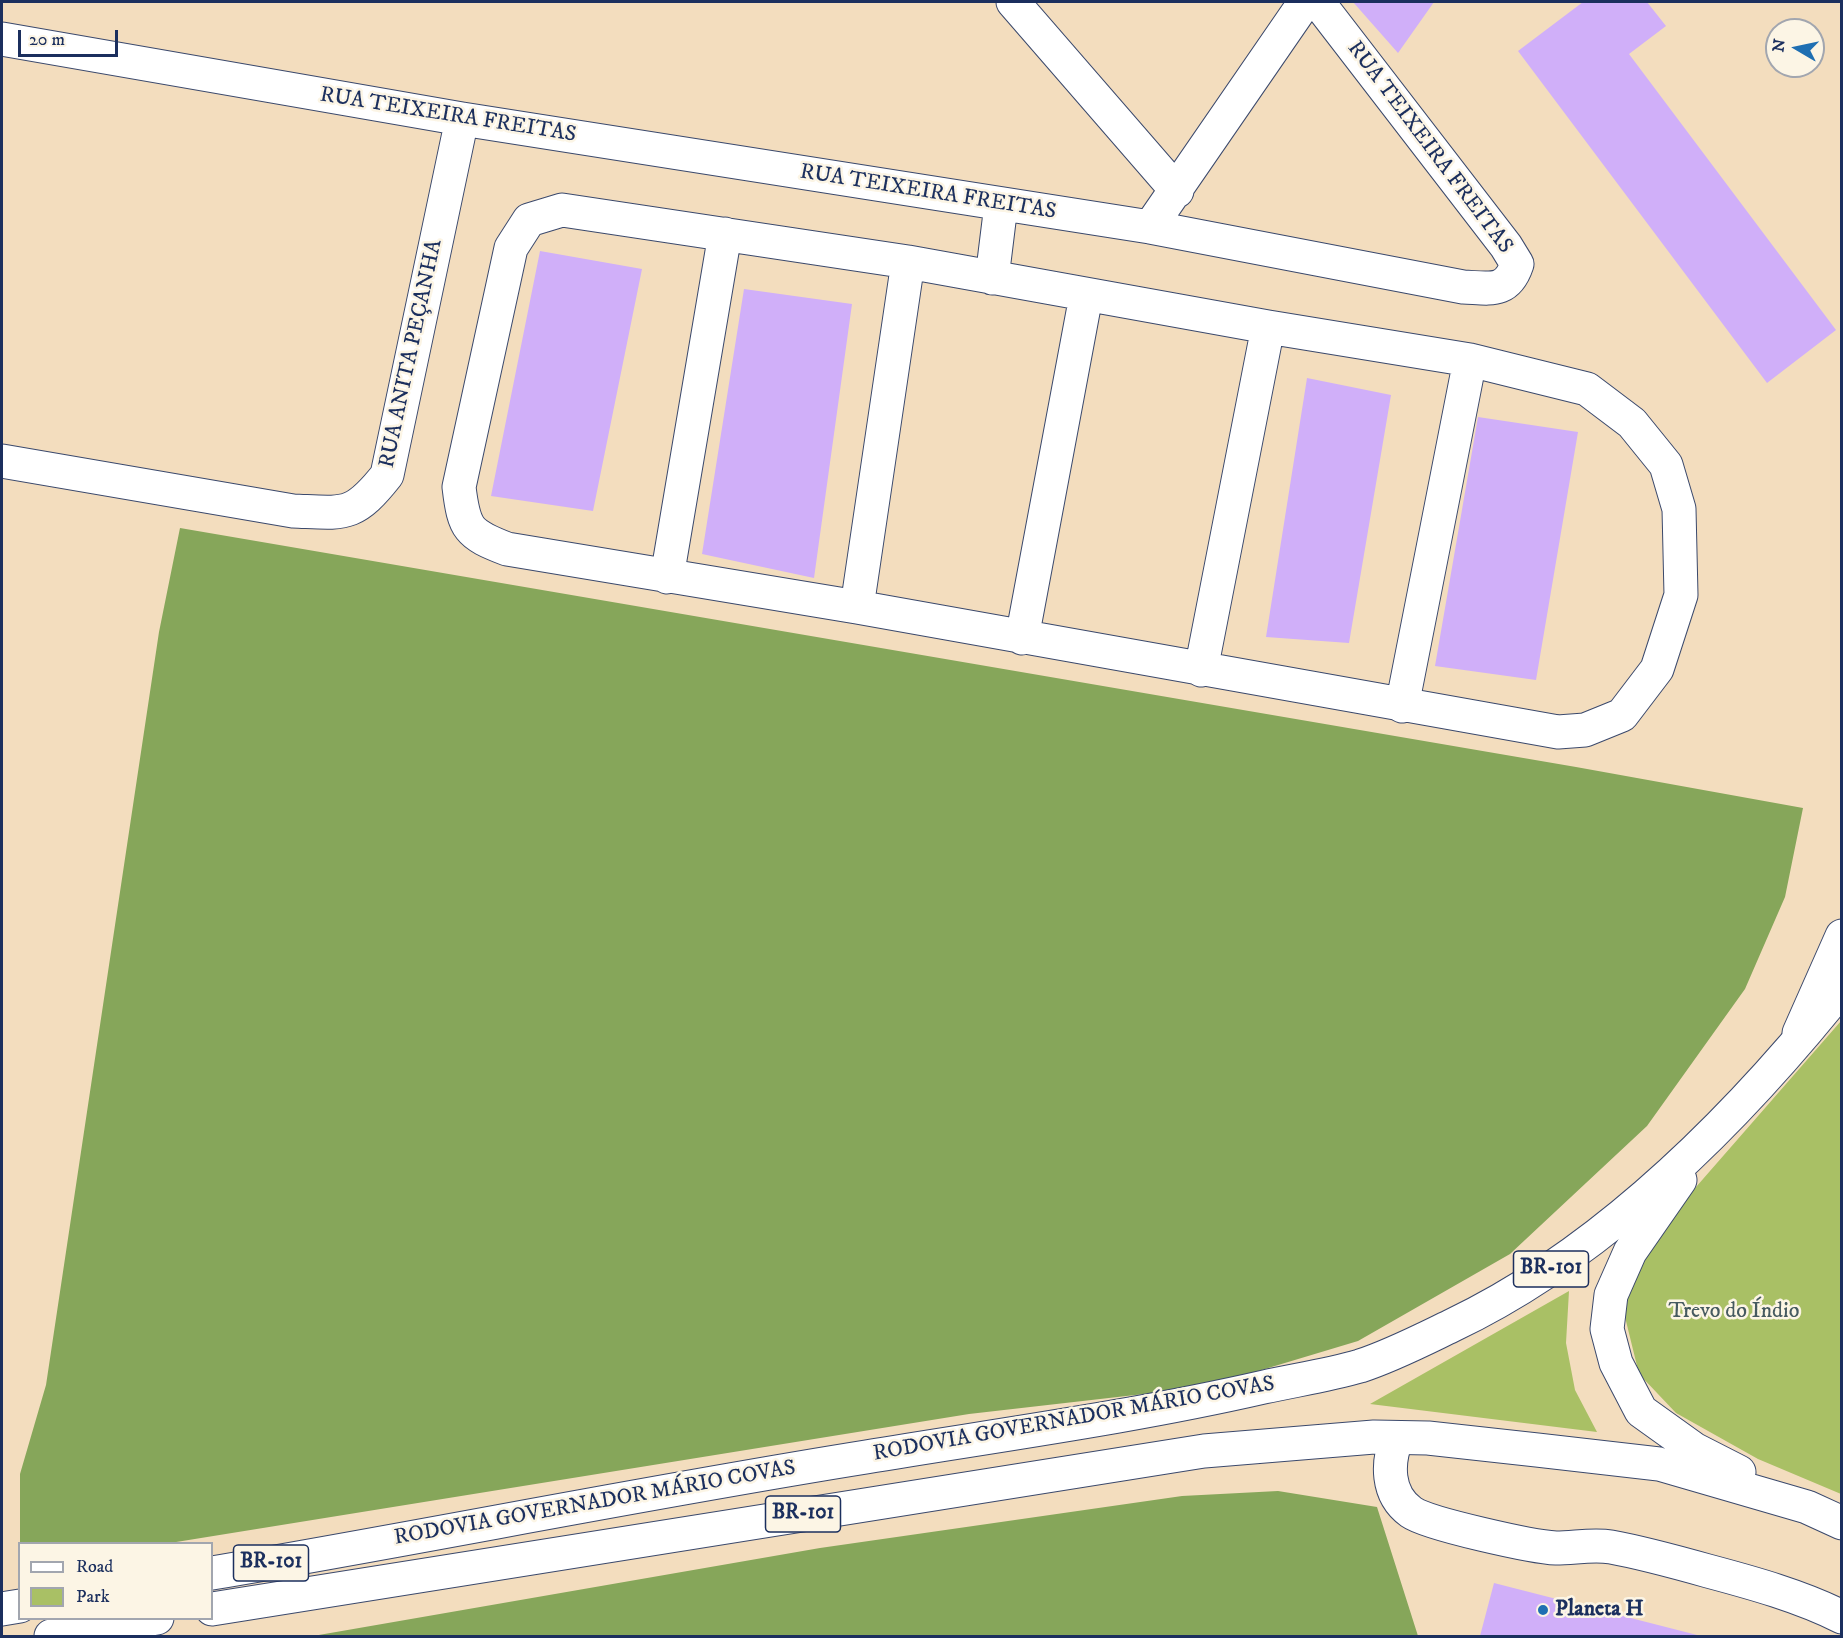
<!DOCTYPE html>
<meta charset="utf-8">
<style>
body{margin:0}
#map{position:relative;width:1843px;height:1638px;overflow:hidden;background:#f3ddbe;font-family:"IM FELL DW Pica",serif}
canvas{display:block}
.frame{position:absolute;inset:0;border:3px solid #1b2f5e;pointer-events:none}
.legend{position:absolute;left:18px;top:1542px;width:195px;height:78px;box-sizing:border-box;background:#fcf5e5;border:2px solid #a2a6af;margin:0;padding:8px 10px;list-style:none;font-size:18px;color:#1b2f5e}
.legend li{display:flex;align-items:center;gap:12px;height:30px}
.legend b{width:30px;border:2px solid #a2a6af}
.north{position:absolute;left:1765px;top:18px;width:60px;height:60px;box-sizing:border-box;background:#fcf5e5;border:2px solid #a2a6af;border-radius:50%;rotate:279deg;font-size:16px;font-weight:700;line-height:24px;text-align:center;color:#1b2f5e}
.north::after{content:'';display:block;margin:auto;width:21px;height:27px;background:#1f6fb2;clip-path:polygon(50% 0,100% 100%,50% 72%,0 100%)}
.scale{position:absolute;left:18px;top:30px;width:100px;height:27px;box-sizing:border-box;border:3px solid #1b2f5e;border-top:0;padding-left:8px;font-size:18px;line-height:21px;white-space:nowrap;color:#1b2f5e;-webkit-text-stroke:4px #fcf5e5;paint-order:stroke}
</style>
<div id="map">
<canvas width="1843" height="1638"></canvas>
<div class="frame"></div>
<ul class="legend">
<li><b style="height:8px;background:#fff"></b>Road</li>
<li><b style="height:16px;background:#a9c065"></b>Park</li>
</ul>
<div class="north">N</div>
<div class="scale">20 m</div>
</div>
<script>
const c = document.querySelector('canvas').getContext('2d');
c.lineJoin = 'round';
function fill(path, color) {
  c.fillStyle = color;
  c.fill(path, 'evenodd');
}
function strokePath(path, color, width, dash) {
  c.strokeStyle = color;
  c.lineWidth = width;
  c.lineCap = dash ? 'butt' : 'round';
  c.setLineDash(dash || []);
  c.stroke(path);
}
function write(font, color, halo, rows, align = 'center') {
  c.font = font + ' "IM FELL DW Pica",serif';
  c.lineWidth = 5;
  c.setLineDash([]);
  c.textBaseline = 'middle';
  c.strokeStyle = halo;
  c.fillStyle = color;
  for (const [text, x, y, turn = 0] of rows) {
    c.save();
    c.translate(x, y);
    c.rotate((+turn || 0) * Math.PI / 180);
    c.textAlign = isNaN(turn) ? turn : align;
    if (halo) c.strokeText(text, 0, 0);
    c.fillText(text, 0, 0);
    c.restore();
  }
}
fill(new Path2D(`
 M1841,1021V1494L1758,1459L1676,1413L1639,1374L1625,1317L1634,1258Z
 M1569,1291L1566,1343L1575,1390L1597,1432L1370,1404Z`), '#a9c065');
fill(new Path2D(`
 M180,528L1576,767L1803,808L1785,897L1745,989L1647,1126L1510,1254L1358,1341L1205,1387L969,1414L170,1543H20V1474L46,1385L159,632Z
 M1278,1491L1377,1507L1418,1636H313L820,1548L1182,1496Z`), '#86a65a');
fill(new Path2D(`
 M1353,2H1434L1398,53Z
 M1583,2H1647L1666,26L1629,54L1836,330L1767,383L1518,51Z
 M540,251L642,269L593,511L491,496Z
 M744,289L852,304L814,578L702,554Z
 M1307,378L1391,395L1349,643L1266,637Z
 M1478,417L1578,432L1536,680L1435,666Z
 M1494,1583L1701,1636H1480Z`), '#d0aff9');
const minor = new Path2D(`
 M1013,2L1177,191
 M2,39L462,119L1150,227L1463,287C1490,288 1507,294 1517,264L1506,246L1318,2
 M562,210L908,262L1268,327L1470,360L1587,389L1632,423L1666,465L1679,509L1681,595L1657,669L1622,715L1585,730L1558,732L857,607L507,549C468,534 464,529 459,487L511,248L529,220Z
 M1150,227L1305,2
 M992,278L1001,205
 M2,461L293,511C345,513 353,518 387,475L462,119
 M667,577L725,234
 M857,607L908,262
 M1022,638L1086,296
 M1201,670L1268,327
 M1402,706L1470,360
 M1397,1438C1387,1462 1386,1494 1411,1512C1428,1524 1533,1547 1556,1548C1574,1548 1593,1544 1611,1547C1644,1553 1676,1562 1708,1571C1753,1583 1800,1596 1842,1617`);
const major = new Path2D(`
 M1799,1033L1842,936`);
const highway = new Path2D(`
 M1680,1180L1630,1252L1611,1295L1607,1329L1616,1363L1641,1411L1694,1449L1739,1472
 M212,1573C430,1536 647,1492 866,1457C999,1435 1133,1417 1264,1387C1296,1380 1329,1375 1360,1366C1391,1356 1422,1340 1451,1326C1603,1254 1737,1119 1842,988
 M2,1609L20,1606
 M212,1609L1204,1451L1374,1437L1428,1438L1537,1450L1659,1464L1807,1507L1842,1523
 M51,1636L157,1618`);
strokePath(minor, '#3b496c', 35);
strokePath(major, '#3b496c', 35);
strokePath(highway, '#3b496c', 35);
strokePath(minor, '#fff', 33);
strokePath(major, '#fff', 33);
strokePath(highway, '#fff', 33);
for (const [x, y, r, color] of [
 [1543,1610,6,"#1f6fb2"]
]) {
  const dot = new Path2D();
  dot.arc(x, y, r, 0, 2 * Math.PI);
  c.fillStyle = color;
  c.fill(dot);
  strokePath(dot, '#fcf5e5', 2);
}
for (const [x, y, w] of [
 [1551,1269,75],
 [803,1514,75],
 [271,1563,75]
]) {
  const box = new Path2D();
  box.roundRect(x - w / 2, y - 18, w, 36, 4.5);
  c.fillStyle = '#fcf5e5';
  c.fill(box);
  strokePath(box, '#1b2f5e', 1.5);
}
write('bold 21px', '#1b2f5e', null, [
 ["BR-101",1551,1269],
 ["BR-101",803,1514],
 ["BR-101",271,1563]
]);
write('22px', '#1b2f5e', '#fcf5e5', [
 ["RUA TEIXEIRA FREITAS",448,116,9],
 ["RUA TEIXEIRA FREITAS",1429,148,53],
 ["RUA TEIXEIRA FREITAS",928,193,9],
 ["RUA ANITA PEÇANHA",412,354,-78],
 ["RODOVIA GOVERNADOR MÁRIO COVAS",1074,1420,-10],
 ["RODOVIA GOVERNADOR MÁRIO COVAS",595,1504,-10]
]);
write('22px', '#465a60', '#fcf5e5', [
 ["Trevo do Índio",1734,1312]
]);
write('bold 22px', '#1b2f5e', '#fcf5e5', [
 ["Planeta H",1555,1610]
], 'left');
</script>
